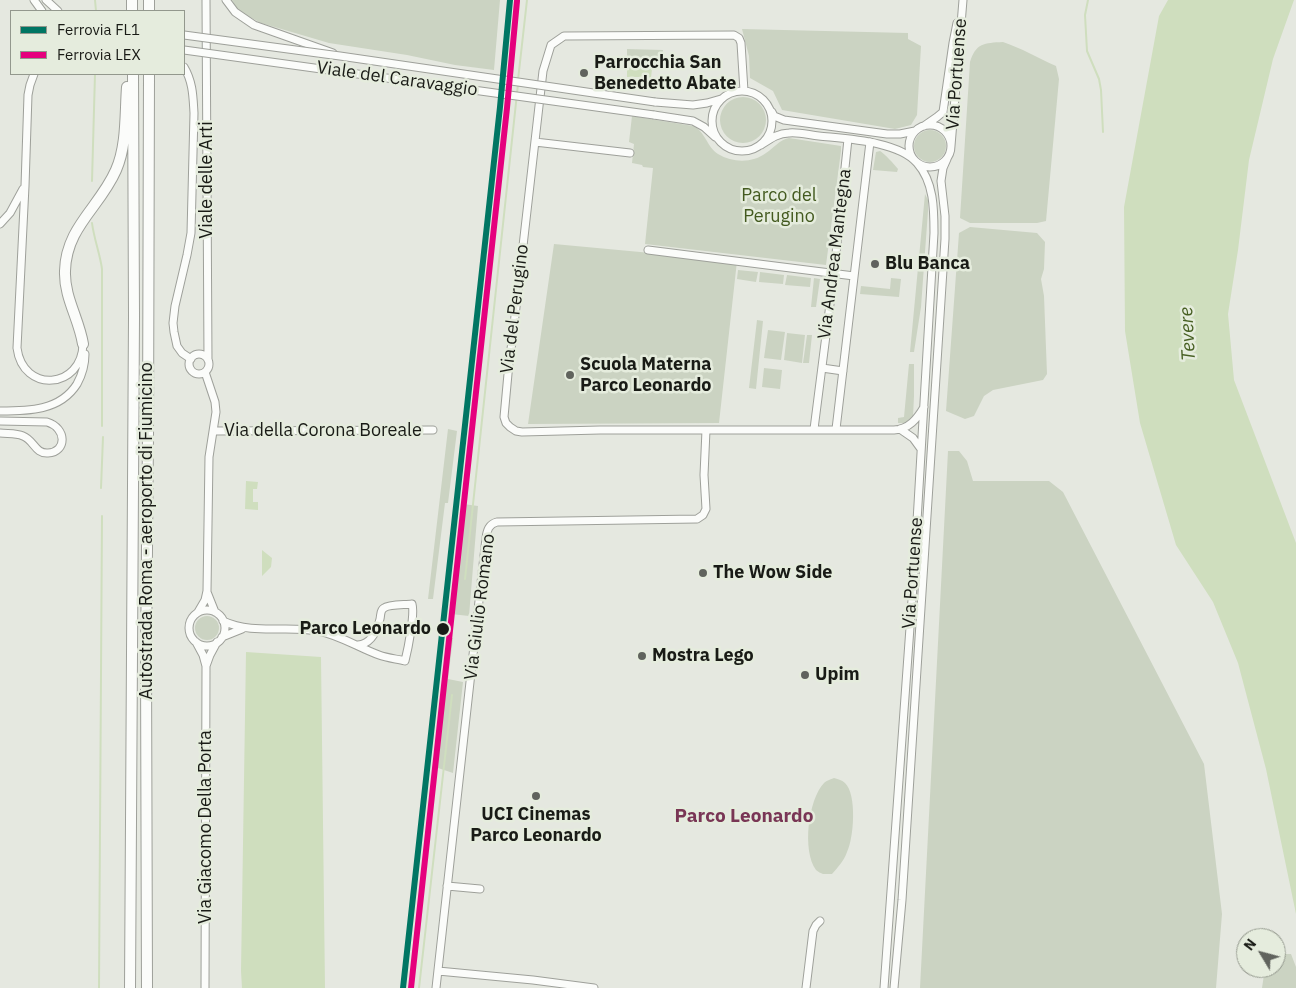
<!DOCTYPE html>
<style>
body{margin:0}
#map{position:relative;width:1296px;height:988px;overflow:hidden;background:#e5e8e0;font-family:"IBM Plex Sans",sans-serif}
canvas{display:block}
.legend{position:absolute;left:10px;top:10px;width:175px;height:65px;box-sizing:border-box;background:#e5ecdd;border:1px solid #93988d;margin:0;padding:6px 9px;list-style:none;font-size:15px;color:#191b16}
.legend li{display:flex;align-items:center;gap:10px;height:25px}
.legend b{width:25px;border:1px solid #93988d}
.north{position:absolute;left:1236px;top:928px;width:50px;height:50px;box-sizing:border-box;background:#e5ecdd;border:1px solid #93988d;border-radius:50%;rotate:307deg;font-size:14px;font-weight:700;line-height:20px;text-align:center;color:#191b16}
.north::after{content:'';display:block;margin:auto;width:18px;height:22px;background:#60635d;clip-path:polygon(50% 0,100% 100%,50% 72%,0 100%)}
</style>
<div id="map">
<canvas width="1296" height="988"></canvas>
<ul class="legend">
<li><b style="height:6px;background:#007663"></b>Ferrovia FL1</li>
<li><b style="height:6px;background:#e5007d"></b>Ferrovia LEX</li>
</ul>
<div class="north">N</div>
</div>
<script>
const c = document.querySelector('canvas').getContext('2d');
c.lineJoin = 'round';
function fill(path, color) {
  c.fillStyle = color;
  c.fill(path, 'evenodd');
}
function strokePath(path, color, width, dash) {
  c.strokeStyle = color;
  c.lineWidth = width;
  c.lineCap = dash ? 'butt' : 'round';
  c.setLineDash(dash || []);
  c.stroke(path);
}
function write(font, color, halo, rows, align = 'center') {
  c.font = font + ' "IBM Plex Sans",sans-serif';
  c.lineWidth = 5;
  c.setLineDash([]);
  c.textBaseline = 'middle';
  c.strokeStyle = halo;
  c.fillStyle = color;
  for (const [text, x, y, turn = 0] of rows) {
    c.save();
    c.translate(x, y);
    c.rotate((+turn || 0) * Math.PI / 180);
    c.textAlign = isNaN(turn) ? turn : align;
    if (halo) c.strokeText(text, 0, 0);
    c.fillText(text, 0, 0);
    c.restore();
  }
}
fill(new Path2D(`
 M232,0H500L494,70L455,65L407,55L329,43L261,23L242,13L236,8Z
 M742,29L908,33V39L921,46L917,115L911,125L895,129L782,110L773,91L750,78L749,56Z
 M1003,42C1021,48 1038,58 1056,66L1059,79L1046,221L1037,223H970L960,218L970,62C976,43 984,43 1003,42Z
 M627,49L663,50L662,69H627Z
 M720 120a23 23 0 1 1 46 0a23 23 0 1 1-46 0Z
 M632,116L693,126C705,131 707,147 718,154C733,163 753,163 766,153C774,148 779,140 789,138L841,146V151L826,265L645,244L653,168L643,167L642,165L632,163L634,144L629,142Z
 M914 146a16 16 0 1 1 32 0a16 16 0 1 1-32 0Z
 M880,151C884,153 896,166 898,169L897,172L873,170L876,152Z
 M925,194L928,200V211L921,307L914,352H910Z
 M970,227L1037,233L1045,242L1044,269L1041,279L1044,296L1047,374L1043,380L993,390L984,396L974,416L965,419L946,411L959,233Z
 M554,244L737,261L719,423L528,424Z
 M738,270L758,272L756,282L737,279Z
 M760,272L784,275L783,284L759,282Z
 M787,275L811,278L810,287L785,285Z
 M814,278L820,279L816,307H811Z
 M891,278L901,279L899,297L860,294L861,286L890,289Z
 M757,320L763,321L756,389L749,388Z
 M768,330L785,332L781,360L764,358Z
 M787,333L805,335L802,363L784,360Z
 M807,335H812L809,363H803Z
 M909,364H914V396L913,417L907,423H898V418L904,417Z
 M764,368L782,370L780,389L762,387Z
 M448,429L457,431L448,503H445L433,599H428Z
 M948,451H959L967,461L973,481H1049L1063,492L1204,764L1222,914L1216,988H920Z
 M463,504L478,506L469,616L451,614Z
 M195 628a12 12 0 1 1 24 0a12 12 0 1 1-24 0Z
 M448,638H453L448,679L463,682L453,773L435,767Z
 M834,778C837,779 842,780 845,783C857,794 854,838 847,852C844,861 838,867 832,874H823C821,873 818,872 816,870C802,851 808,800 824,783C826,781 831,779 834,778Z
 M1276,954H1291L1296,967V988H1262L1265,968H1276Z`), '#cbd3c2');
fill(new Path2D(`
 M1168,0H1294L1273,59L1249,160L1238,250L1228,314L1234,380L1296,543V914L1266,769L1238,663L1213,602L1176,545L1140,423L1125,331L1124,207L1159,16Z
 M627,69H652L650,86L640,85V77H627Z
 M246,481L258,482L257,489H253V502H258V510L245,509Z
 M262,550L272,558L271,567L262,576Z
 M246,652L321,657L325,988H242L241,971Z`), '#cfdebe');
strokePath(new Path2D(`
 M95,0L96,11
 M1088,0L1085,15L1087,51L1099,79L1101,90L1103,132
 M518,80L527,0
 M92,181L95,74
 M92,223C94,239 100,254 102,269V426
 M101,488L103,437
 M465,579L518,84
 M99,988L102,516
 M419,988L452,695`), '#cfdebe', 2);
const minor = new Path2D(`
 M34,0L42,11
 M46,0L58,11
 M206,0L208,360
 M226,0L235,12L254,25L333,53
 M184,67C193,82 193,97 194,113L191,233L187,255L175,306L173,323L174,332L177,346L182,353L191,359
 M34,74L30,85L28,95L25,186L17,348C23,394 82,389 83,344
 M712 121a30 30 0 1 1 60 0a30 30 0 1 1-60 0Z
 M744,91L741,43L739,38L734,35L564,36L551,45L543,71L512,342L509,363L504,417L506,423L510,427L516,431L522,432L600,430H894C909,429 917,419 924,407
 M655,102L693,105L707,103L721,99
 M772,112L774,116L784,120L887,134H900L915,131
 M654,115L693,121L704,127L715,137
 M909 146a21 21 0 1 1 42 0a21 21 0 1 1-42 0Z
 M924,126L937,117L943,112L953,43L957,23
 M535,142L630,153
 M761,145C770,139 778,133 789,133C799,132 809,135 819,136C847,139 898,141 917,163C934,182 934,209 934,233L914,572L884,988
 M951,146L963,0
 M0,224L10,213L23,189
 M648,250L854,276
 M189 364a10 10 0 1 1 20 0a10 10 0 1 1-20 0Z
 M822,368L843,371
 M0,411C28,411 60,411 77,384C82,375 85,365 85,354
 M0,421L47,422C67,428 67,452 48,453C35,454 34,440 23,436C16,433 7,434 0,433
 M814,429L834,273L848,139
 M836,429L870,142
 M900,429L913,438L921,449
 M214,431L433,430
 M207,592L215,612
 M189 628a18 18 0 1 1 36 0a18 18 0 1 1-36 0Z
 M198,612L205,600L207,591L209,457L216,412L215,402L205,372
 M223,621C253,635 287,625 318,631C340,635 359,648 379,655C387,658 397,659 405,661C408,649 415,614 412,604C405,605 389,604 384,608C380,610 381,615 380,619C377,631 371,644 358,645
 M222,637L242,629
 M196,642L203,655L206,666
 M447,886L480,889
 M438,971L533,980L594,988
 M205,988L206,666L210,655L217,642
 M436,988L486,538C487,530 489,524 497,522L697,519L703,515L706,509L704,475L706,430
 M806,988L813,931L816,925L820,921
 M894,988L902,900L945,239V216L941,181L943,168L947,159`);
const highway = new Path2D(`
 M132,11V0
 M149,11V0
 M83,344C79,319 64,297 65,271C66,227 100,207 116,170C127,145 125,114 127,87
 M130,988L134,317L133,74
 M147,988L146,662L148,434L149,74`);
strokePath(minor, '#9ea09a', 9);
strokePath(highway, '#9ea09a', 12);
strokePath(minor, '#fbfcfa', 7);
strokePath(highway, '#fbfcfa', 10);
const minorBridge = new Path2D(`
 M184,35L340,56L655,102
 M184,50L654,115`);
strokePath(minorBridge, '#9ea09a', 9, []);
strokePath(minorBridge, '#fbfcfa', 7);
strokePath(new Path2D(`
 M403,988L500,107L510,0`), '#007663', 6);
strokePath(new Path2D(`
 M411,988L507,108L517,1`), '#e5007d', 6);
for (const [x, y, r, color] of [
 [584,73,5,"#60635d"],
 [875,264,5,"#60635d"],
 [570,375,5,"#60635d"],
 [703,573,5,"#60635d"],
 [443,629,7,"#191b16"],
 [642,656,5,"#60635d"],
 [805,675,5,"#60635d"],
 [536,796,5,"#60635d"]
]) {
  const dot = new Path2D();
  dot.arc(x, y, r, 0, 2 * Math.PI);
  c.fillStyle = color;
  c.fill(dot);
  strokePath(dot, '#e5ecdd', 2);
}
write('bold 18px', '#191b16', '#e5ecdd', [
 ["Parrocchia San",594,63],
 ["Benedetto Abate",594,84],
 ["Blu Banca",885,264],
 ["Scuola Materna",580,365],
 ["Parco Leonardo",580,386],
 ["The Wow Side",713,573],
 ["Mostra Lego",652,656],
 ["Upim",815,675],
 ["UCI Cinemas",536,815,"center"],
 ["Parco Leonardo",536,836,"center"]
], 'left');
write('18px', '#191b16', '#e5ecdd', [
 ["Via Portuense",957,74,-86],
 ["Viale del Caravaggio",397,79,8],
 ["Viale delle Arti",207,180,-90],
 ["Via Andrea Mantegna",835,254,-83],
 ["Via del Perugino",515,309,-83],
 ["Via della Corona Boreale",323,431],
 ["Autostrada Roma - aeroporto di Fiumicino",147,531,-90],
 ["Via Portuense",913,573,-86],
 ["Via Giulio Romano",480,607,-83],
 ["Via Giacomo Della Porta",206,827,-90]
]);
write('18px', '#435a1f', '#e5ecdd', [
 ["Parco del",779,196],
 ["Perugino",779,217]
]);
write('bold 18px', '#191b16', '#e5ecdd', [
 ["Parco Leonardo",431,629]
], 'right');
write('italic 19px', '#486024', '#e5ecdd', [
 ["Tevere",1188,334,-93]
]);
write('bold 19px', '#793655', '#e5ecdd', [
 ["Parco Leonardo",744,817]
]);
</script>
